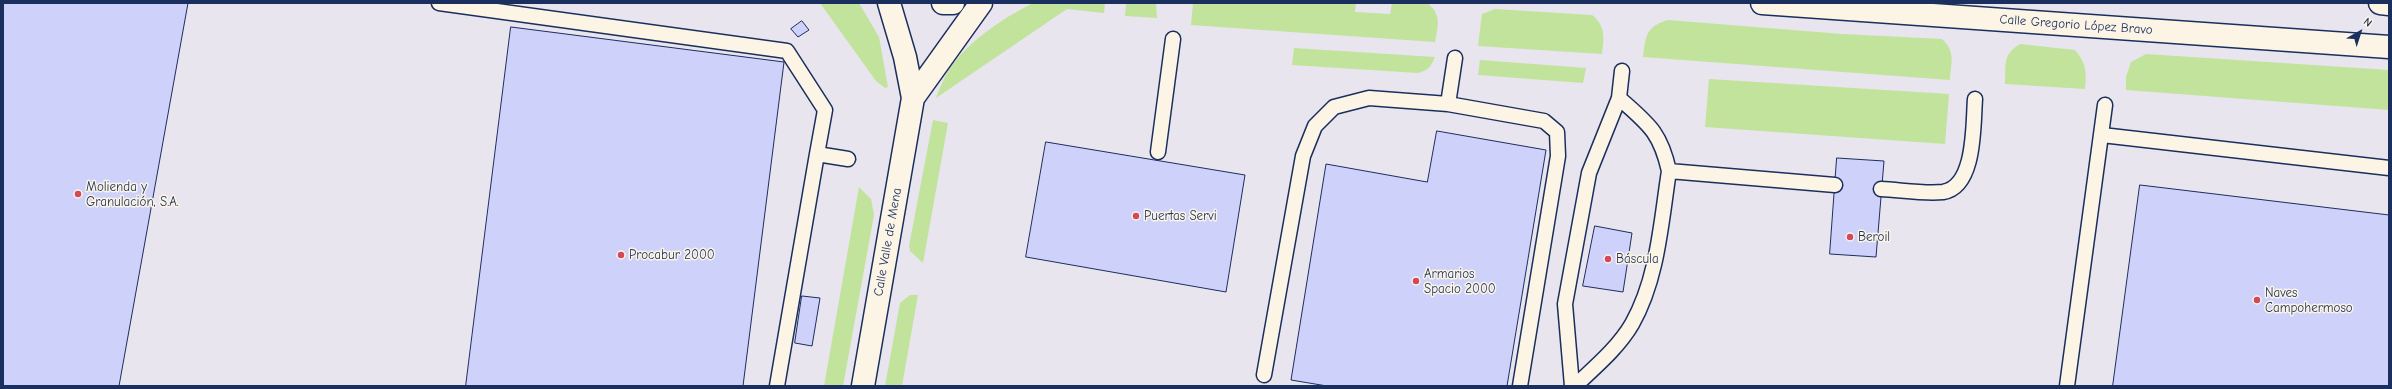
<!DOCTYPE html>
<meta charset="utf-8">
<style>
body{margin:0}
#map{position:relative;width:2392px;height:389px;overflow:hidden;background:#f3eee9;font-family:"Comic Neue",sans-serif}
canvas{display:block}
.frame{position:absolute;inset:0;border:4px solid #1b2f5e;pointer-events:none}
.north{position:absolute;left:2340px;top:12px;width:40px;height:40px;-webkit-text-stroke:3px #fcf5e5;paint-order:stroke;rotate:39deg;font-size:11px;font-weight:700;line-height:16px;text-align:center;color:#1b2f5e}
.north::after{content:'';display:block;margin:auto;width:14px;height:18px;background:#1b2f5e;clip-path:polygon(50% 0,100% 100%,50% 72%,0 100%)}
</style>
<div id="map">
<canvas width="2392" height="389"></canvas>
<div class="frame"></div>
<div class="north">N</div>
</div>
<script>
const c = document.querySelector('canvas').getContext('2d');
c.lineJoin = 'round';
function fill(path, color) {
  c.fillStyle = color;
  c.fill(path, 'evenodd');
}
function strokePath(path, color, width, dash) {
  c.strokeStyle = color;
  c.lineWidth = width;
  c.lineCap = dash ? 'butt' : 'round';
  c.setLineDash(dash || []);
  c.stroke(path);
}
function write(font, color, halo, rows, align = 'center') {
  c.font = font + ' "Comic Neue",sans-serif';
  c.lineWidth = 3;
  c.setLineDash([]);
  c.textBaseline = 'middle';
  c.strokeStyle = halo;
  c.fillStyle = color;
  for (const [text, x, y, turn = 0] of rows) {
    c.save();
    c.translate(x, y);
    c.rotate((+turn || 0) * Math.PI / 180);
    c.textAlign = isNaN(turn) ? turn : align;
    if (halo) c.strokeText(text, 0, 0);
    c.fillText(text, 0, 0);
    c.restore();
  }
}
fill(new Path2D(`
 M3,3H2389V386H3Z`), '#e8e5ee');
fill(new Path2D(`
 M820,3H859L879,37L888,87L885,88L876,81Z
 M1033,3H1105L1104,13L1067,9L936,98C939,90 942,82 946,75C962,45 1003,18 1033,3Z
 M1126,3H1156L1157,18L1125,16Z
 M1193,3H1356L1355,12L1390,14L1392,3H1427C1442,14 1438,26 1435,42L1191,25Z
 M1495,9L1592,15C1606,26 1604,38 1602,54L1478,46L1482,14Z
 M1668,20L1842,34L1942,39C1956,52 1951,62 1950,80L1643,57C1646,36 1645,27 1668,20Z
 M2020,44L2075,50C2086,63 2087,72 2085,89L2005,84C2006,65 2002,55 2020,44Z
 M1294,48L1435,57C1431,67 1428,70 1418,73L1292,65Z
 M2146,54L2389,70V110L2126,90V77L2131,62Z
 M1480,60L1586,68L1583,83L1478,75Z
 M1709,79L1949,94L1945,144L1705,127Z
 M933,120L948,123L923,263L910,251L909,246Z
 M859,187L871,199L874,215L843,386H824Z
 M910,295H918L902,386H885L900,303Z`), '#c2e39c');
const building = new Path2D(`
 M3,3H188L119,386H3Z
 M802,21L809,30L798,37L791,29Z
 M511,27L784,62L743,386H466Z
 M1437,131L1546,150L1507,386H1327L1291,380L1326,164L1427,182Z
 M1046,142L1245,175L1226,292L1026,257Z
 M1837,158L1884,161L1876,257L1830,254Z
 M2140,185L2389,215V386H2113Z
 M1595,226L1632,233L1623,292L1583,286Z
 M802,296L820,298L812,346L795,343Z`);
fill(building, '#ced1fa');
strokePath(building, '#1b2f5e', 1);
const lane = new Path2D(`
 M439,3L787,51L825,110L817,154
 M1448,104L1455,58
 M2102,135L2389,168
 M1158,152L1173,39
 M1669,171L1835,185
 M1881,189C1901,190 1924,194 1943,192C1976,187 1973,123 1975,99
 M1264,375L1303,156L1315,126L1334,107L1369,98L1448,104L1544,121L1557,132L1558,156L1520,386
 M777,386L817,154L848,159
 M1572,386L1565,304L1589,173L1619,98L1622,71
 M1575,386C1595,367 1618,348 1632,324C1658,278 1661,222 1669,171C1660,131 1648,124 1619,98
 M2067,386L2105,105`);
const street = new Path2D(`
 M889,3L905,57L913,98
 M863,386L913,98L981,3`);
const secondary = new Path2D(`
 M943,3H953
 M1762,3L2389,47
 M2380,3L2389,4`);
strokePath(lane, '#1b2f5e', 17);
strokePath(street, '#1b2f5e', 25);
strokePath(secondary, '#1b2f5e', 25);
strokePath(lane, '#fcf5e5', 14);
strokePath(street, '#fcf5e5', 22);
strokePath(secondary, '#fcf5e5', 22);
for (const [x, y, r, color] of [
 [78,194,4,"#d1495b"],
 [1136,216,4,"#d1495b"],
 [1850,237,4,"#d1495b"],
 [621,255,4,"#d1495b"],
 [1608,259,4,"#d1495b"],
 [1416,281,4,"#d1495b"],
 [2257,300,4,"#d1495b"]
]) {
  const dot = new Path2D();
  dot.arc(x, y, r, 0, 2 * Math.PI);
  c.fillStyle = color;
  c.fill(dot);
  strokePath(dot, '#fcf5e5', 1.5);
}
write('13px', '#1b2f5e', '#fcf5e5', [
 ["Calle Gregorio López Bravo",2076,25,4],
 ["Calle Valle de Mena",888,242,-80]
]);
write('13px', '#1b2f5e', '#fcf5e5', [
 ["Molienda y",86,187],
 ["Granulación, S.A.",86,202],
 ["Puertas Servi",1144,216],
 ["Beroil",1858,237],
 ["Procabur 2000",629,255],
 ["Báscula",1616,259],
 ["Armarios",1424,274],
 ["Spacio 2000",1424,289],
 ["Naves",2265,293],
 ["Campohermoso",2265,308]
], 'left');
</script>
